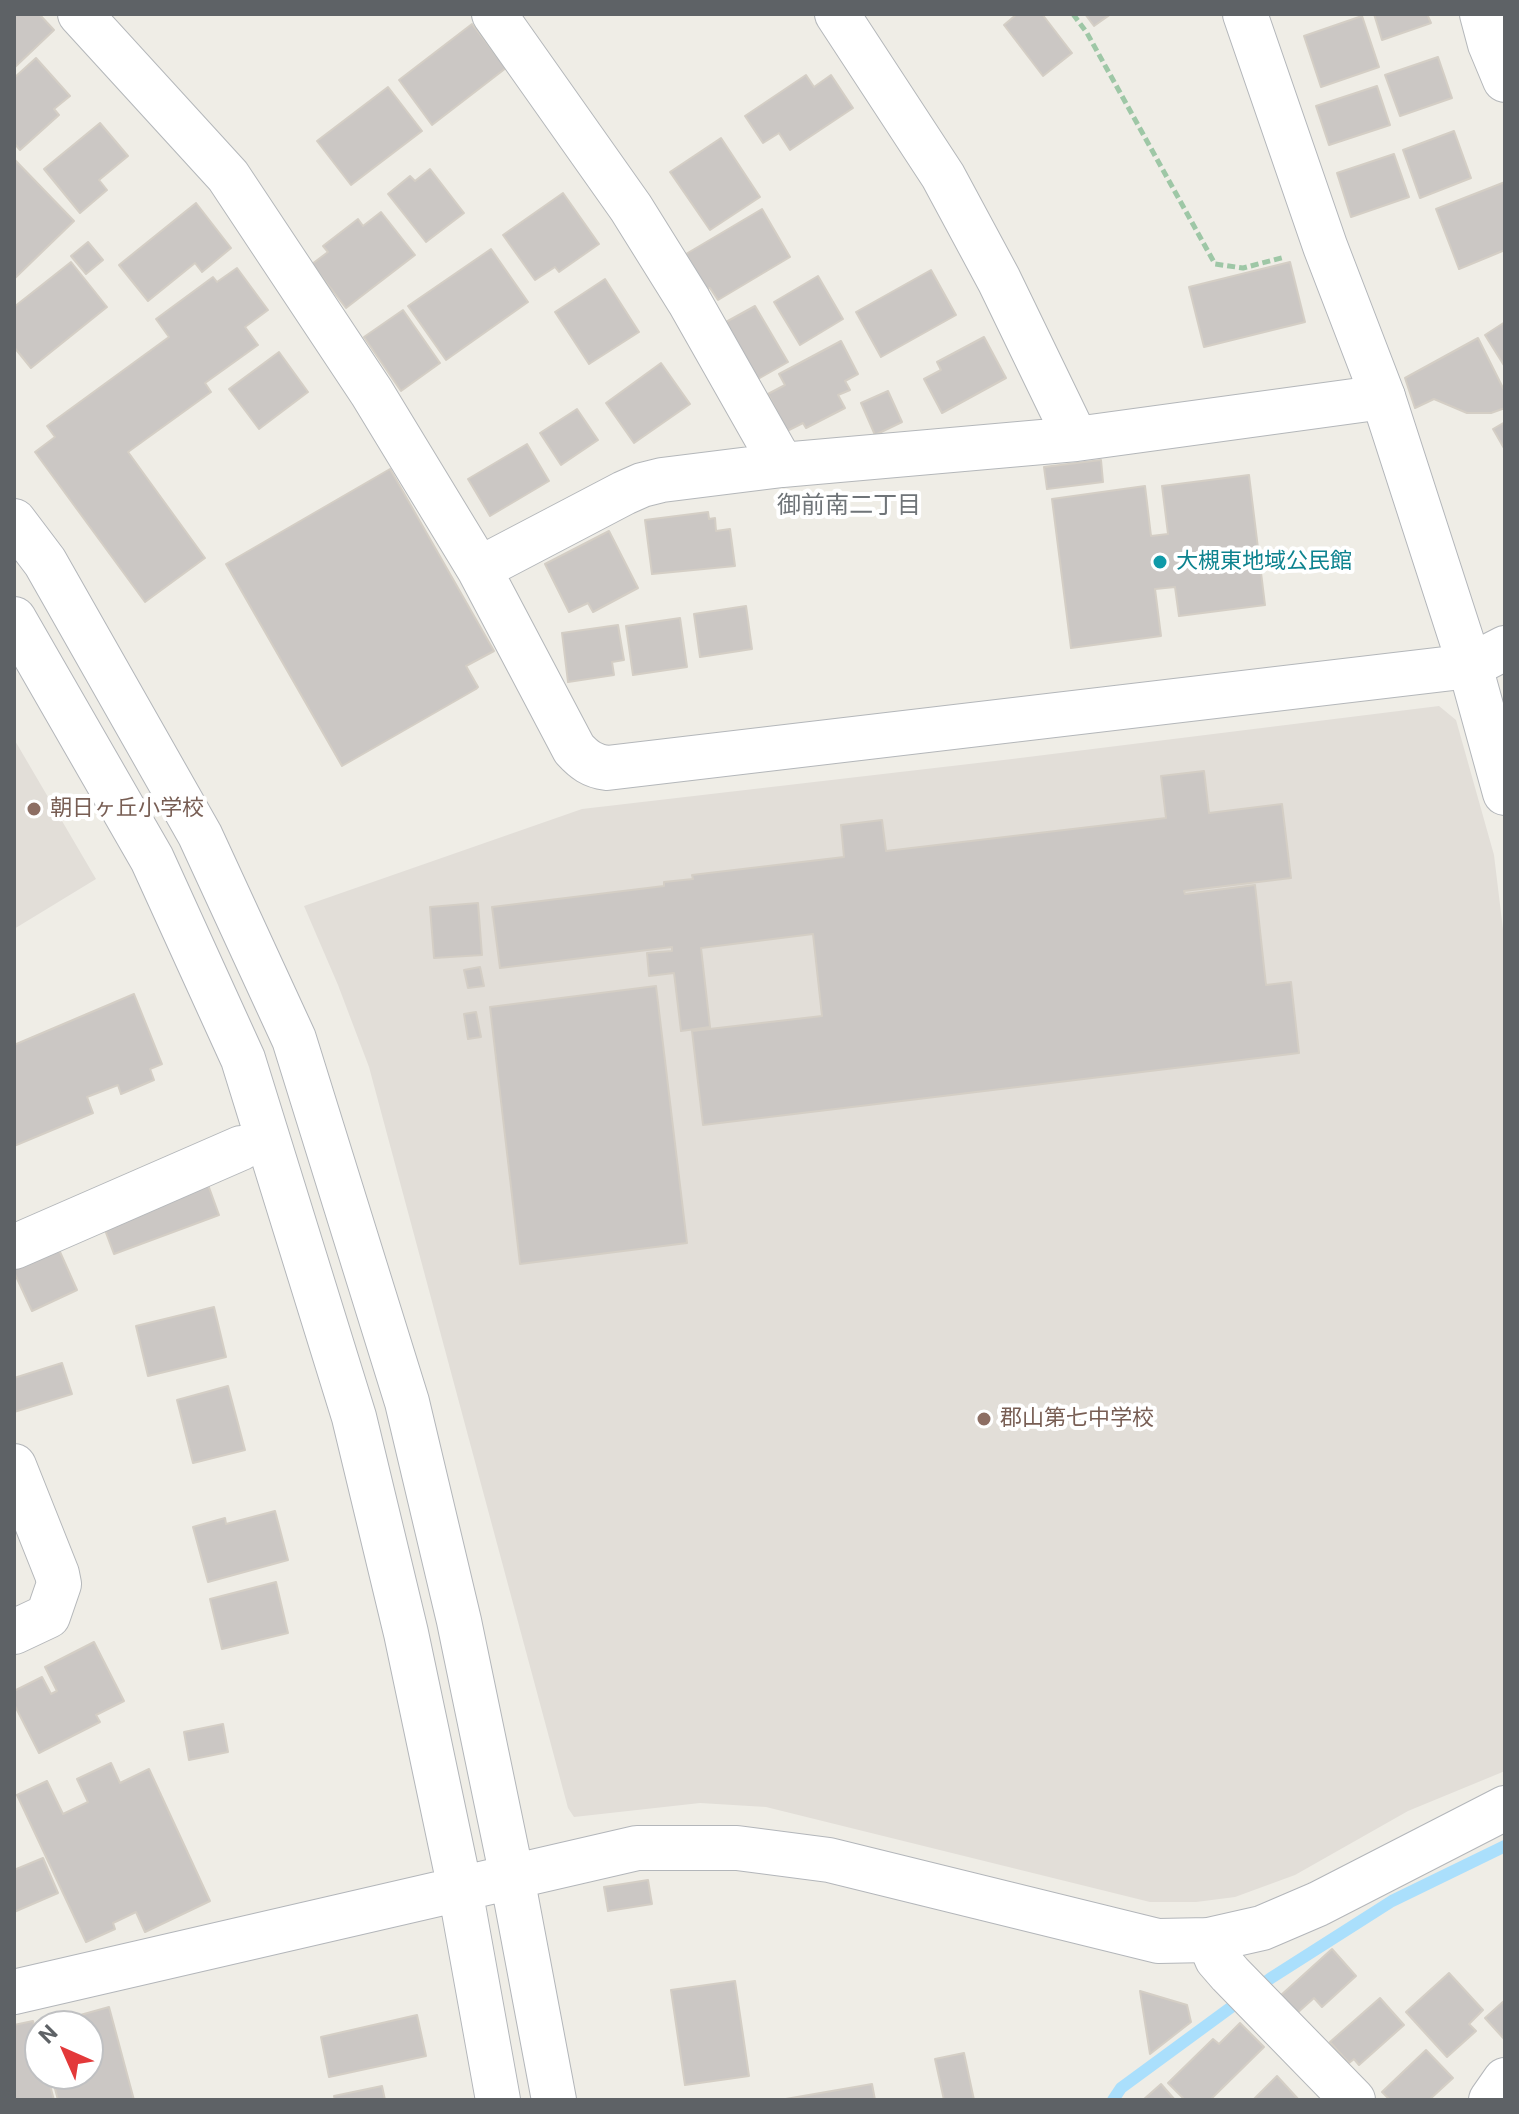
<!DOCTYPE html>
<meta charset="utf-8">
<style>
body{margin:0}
#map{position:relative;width:1519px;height:2114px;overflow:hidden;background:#efede6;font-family:Roboto,sans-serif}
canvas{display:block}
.frame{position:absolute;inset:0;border:16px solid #5e6266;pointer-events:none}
.north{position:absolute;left:24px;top:2010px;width:80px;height:80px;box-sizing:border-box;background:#fff;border:2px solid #bfc0c2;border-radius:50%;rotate:315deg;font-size:22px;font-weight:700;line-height:32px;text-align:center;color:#5e6266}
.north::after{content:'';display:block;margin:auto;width:28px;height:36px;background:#e3393a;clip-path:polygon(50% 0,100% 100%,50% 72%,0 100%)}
</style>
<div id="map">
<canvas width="1519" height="2114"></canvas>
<div class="frame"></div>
<div class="north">N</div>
</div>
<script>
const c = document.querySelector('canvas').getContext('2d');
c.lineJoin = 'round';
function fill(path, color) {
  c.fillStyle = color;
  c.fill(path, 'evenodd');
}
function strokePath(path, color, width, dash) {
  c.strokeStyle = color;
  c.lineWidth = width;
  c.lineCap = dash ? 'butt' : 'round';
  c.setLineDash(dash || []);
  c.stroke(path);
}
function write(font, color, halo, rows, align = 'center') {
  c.font = font + ' Roboto,"Noto Sans JP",sans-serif';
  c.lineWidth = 8;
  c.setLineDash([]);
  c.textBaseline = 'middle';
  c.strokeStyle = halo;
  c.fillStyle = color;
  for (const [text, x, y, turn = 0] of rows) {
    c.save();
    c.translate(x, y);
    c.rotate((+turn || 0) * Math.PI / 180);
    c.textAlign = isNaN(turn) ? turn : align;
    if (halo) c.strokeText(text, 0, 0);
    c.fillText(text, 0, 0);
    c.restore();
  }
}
fill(new Path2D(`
 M1439,706L1456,720L1494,855L1505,946V1771L1408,1811L1295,1875L1235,1897L1196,1902H1150L766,1807L700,1803L574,1817L568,1808L369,1067L338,985L304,906L582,809L1012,759Z
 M14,739L96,879L14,929Z`), '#e2ded8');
strokePath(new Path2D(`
 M1113,2100L1121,2088L1271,1978L1392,1901L1505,1846`), '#aadffc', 12);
const building = new Path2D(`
 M14,14H39L54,30L14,68Z
 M1017,14H1042L1072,53L1043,76L1004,25Z
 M1085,14H1111L1094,26Z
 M1374,14H1427L1431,23L1382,40Z
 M1362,16L1379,67L1321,87L1304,36Z
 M472,24L506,68L432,125L399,80Z
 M1438,57L1452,98L1400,116L1385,75Z
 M36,58L70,96L54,109L59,115L20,150L14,143V78Z
 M806,75L814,87L831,75L853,108L790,150L779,133L763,143L745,116Z
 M1377,86L1390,125L1329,145L1316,106Z
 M388,87L422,131L351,185L317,141Z
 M100,123L128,156L99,180L107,190L80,213L44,169Z
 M1454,131L1471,178L1420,198L1403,150Z
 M721,138L760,197L710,230L670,172Z
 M1394,154L1409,197L1351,217L1337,173Z
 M14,159L74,221L14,279Z
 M430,169L464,213L426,242L388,194L410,176L415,181Z
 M1505,182V250L1459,269L1436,209Z
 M563,193L599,244L559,272L555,267L535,280L503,235Z
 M196,203L231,248L202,272L195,263L148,301L119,265Z
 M762,209L790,257L718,300L710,288L706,289L686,254Z
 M381,212L415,255L346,308L312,264L328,252L323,246L358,219L363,226Z
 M88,242L103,260L86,274L71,256Z
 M491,249L528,302L446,360L408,306Z
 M71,262L107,307L31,368L14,347V307Z
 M1290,262L1305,322L1204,347L1189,287Z
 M237,268L268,310L245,327L258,345L205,383L211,392L128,452L205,558L145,602L35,452L55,437L47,426L169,337L156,319L213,277L217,282Z
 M931,270L956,315L881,357L856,312Z
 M818,276L843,319L800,345L774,302Z
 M605,279L639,332L589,364L555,312Z
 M755,306L788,362L758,379L726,322Z
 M403,310L440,363L401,391L364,337Z
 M1505,322V367L1485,335Z
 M984,337L1006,378L942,413L924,379L941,370L937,362Z
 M1478,338L1505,392V408L1491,413H1467L1434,399L1415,408L1405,378Z
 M841,341L858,374L845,381L850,390L838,395L845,408L806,428L803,423L787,431L768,394L785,385L779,374Z
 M279,352L308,392L259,429L229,389Z
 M661,363L690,404L634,443L606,403Z
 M888,391L902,422L875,435L861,403Z
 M577,409L598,440L561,465L540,433Z
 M1505,422V450L1493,429Z
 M527,444L549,481L490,516L468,479Z
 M1101,460L1103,482L1047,489L1044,467Z
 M390,469L494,651L466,666L478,687L476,689L342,766L226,564Z
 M1249,475L1265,605L1179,616L1175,587L1155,589L1161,636L1071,648L1052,499L1145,486L1151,536L1168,534L1162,486Z
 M708,512L709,519L715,518L716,531L730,529L735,566L652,574L645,520Z
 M609,531L638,588L593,612L588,603L569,612L545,564Z
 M746,606L752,649L700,657L694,614Z
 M680,618L687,667L633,675L626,626Z
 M618,625L624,660L612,662L614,675L568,682L562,633Z
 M1204,771L1209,813L1282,804L1291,878L1184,891L1185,894L1255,885L1266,985L1291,982L1299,1053L703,1125L692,1031L822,1016L813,934L701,948L710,1027L681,1031L674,973L649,976L647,953L672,951V947L500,968L492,907L664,886V882L693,879L692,875L844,857L841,825L882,820L886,851L1166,818L1161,776Z
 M478,903L482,955L434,958L430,907Z
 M480,967L484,986L468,988L464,970Z
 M656,986L687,1243L520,1264L490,1007Z
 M134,994L162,1064L150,1069L154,1080L121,1094L118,1085L87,1097L93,1113L14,1146V1045Z
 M476,1012L481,1037L468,1039L464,1014Z
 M207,1182L219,1215L114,1254L102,1222Z
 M56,1243L77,1290L32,1311L14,1272V1262Z
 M214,1307L226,1357L148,1376L136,1326Z
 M62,1363L72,1394L14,1412V1378Z
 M228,1386L245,1450L193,1463L177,1400Z
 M275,1511L288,1560L208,1582L193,1527L225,1518L226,1524Z
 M276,1582L288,1633L222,1649L210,1599Z
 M94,1642L124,1701L96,1715L100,1722L39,1753L14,1704V1691L42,1677L51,1694L57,1691L45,1667Z
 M223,1724L228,1752L189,1760L184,1732Z
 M111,1763L120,1783L149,1769L210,1901L145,1932L136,1912L113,1923L115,1929L86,1942L17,1795L47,1781L63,1814L88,1802L77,1779Z
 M43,1858L58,1893L14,1912V1870Z
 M648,1880L652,1904L608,1911L604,1887Z
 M1332,1949L1356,1976L1322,2007L1314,1998L1296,2014L1280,1996Z
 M1449,1973L1483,2010L1469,2024L1476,2031L1447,2057L1406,2012Z
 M735,1981L749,2076L685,2085L671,1990Z
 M1140,1991L1187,2005L1191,2022L1150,2054Z
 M1380,1998L1404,2025L1359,2065L1354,2059L1349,2063L1330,2042Z
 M1505,2000V2040L1485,2018Z
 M109,2007L134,2100H58L51,2074H88V2026H41Z
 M417,2015L426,2056L329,2077L321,2037Z
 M33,2021L40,2046V2074H47L54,2100H14V2025Z
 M1240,2023L1264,2047L1210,2100H1185L1168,2083L1213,2039L1219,2044Z
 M1426,2050L1453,2078L1429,2100H1390L1382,2092Z
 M964,2053L974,2100H944L935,2059Z
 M1277,2076L1299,2100H1253Z
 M872,2084L875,2100H780Z
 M1161,2084L1175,2100H1143Z
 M382,2086L385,2100H335L334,2096Z`);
fill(building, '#cbc7c4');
strokePath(building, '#d4cec5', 2);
const street = new Path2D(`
 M80,14L228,176L372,393L479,569L574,749C584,760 592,766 607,768L1470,666L1505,648
 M494,14L631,208L689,301L782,465
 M837,14L943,176L999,280L1076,439
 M1482,14L1490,44L1505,80
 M479,569L624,493L642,485L662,480L782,465L1076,439L1383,397
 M14,1247L241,1148
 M14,1466L57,1574L59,1584L48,1616L14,1632
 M1209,1940L1217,1959L1230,1974L1353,2100
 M1491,2100L1505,2080`);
const secondary = new Path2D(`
 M1245,14L1325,246L1383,397L1470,666L1505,793
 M14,521L45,562L200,835L294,1039L407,1402L459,1621L512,1877L554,2100
 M14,619L152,859L243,1059L354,1417L406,1633L460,1889L498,2100
 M14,1992L637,1848H737L829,1860L1158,1941L1209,1940L1262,1928L1318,1904L1505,1808`);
strokePath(street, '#b4b7ba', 46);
strokePath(secondary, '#b3b6ba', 46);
strokePath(new Path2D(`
 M1073,14L1087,33L1215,264L1243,268L1285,257`), '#9ec7a6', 5, [8, 4]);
strokePath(street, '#fff', 44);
strokePath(secondary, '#fff', 44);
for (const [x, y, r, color] of [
 [1160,562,8,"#0f9aa8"],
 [34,809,8,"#8d6e63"],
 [984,1419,8,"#8d6e63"]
]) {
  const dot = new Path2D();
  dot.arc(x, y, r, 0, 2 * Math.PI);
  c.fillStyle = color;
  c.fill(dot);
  strokePath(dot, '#fff', 3);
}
write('22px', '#0d838f', '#fff', [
 ["大槻東地域公民館",1176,562]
], 'left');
write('22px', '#785e54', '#fff', [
 ["朝日ヶ丘小学校",50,809],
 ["郡山第七中学校",1000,1419]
], 'left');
write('24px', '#6f7478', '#fff', [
 ["御前南二丁目",849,507]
]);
</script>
